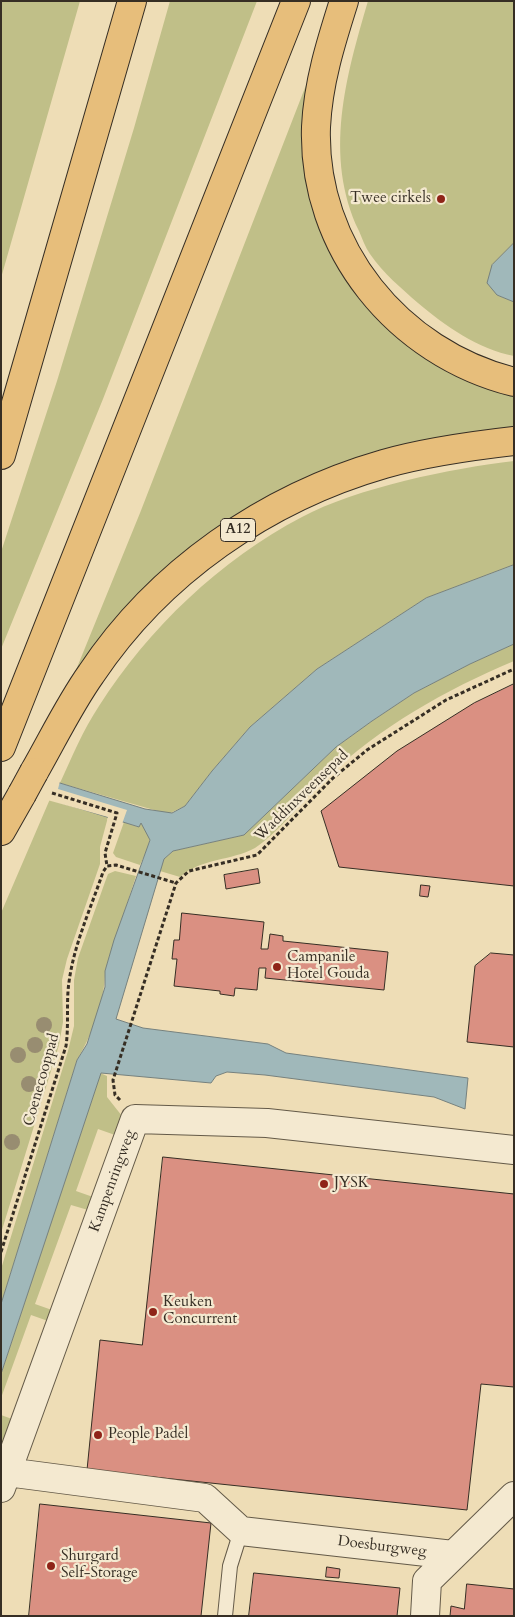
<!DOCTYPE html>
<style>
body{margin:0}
#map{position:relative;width:515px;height:1617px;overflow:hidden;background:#eeddb6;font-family:Cardo,serif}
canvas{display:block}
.frame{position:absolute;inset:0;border:2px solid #362e24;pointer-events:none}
</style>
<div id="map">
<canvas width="515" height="1617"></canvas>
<div class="frame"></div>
</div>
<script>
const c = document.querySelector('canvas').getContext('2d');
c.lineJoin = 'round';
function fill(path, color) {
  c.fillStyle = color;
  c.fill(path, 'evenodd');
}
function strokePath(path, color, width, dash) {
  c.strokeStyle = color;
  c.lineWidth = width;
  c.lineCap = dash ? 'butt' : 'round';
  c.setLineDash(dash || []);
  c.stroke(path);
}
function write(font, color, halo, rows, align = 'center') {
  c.font = font + ' Cardo,serif';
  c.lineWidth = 4.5;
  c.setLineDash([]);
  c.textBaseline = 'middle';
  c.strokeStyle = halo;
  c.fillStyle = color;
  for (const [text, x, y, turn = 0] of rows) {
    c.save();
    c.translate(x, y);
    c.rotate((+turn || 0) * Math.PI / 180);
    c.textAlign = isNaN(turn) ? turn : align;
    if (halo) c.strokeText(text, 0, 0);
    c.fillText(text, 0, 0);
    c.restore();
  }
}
fill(new Path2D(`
 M1,1H80L1,278Z
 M170,1H257L103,399L1,649V552L57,381L134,128Z
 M368,1H514V243L492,265L497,295L514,302V356C478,349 445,326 418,303C402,289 383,273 370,254C365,247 362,238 359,231C323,156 346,76 368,1Z
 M320,49L307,124L366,293L514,393V431L276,498L67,692L140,513Z
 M514,461V565L426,598L317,669L250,727L212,771L185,806L168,814L60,783C72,757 83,730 99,706C149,628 220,560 302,517C356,488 452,468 514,461Z
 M514,644V661C445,690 380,727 326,778C302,800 282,830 255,848C231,861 201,858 180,877L160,871L164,859L173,851L244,835L336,747L372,721L414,693L470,664Z
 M50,799L108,817L100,847V864L67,959L62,980L63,1022L59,1045L1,1233V913Z
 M124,822L138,827L141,823L150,837L148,848L140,865L116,857L113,853Z
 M115,871L136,876L105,971C105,1001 92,1035 77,1060L1,1304V1269L68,1051L74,1026V980L78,958L105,882L108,874Z
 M100,1073L107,1076V1097L122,1116L115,1135L98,1129L76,1191L93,1197L88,1210L71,1205L35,1304L52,1310L48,1321L31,1315L1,1398V1374Z
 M1,1415L12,1419L1,1449Z`), '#c0bf88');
const water = new Path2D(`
 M514,243V302L497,295L487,283L492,265Z
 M514,565V644L470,664L414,693L372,721L336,747L244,835L173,851L164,859L116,1019L143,1028L268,1044L286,1053L468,1078L465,1109L434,1097L265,1075L227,1072L216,1076L211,1083L101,1073L1,1374V1304L77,1060L87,1044L105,987V971L114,940L150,840L141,823L139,827L1,784V765L145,809L172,813L185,806L212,771L250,727L317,669L426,598Z`);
fill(water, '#a0b8ba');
strokePath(water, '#76817e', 1);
fill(new Path2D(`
 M1,763L60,781L58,789L127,810L122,824L107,820L108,817L1,787Z`), '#eeddb6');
const building = new Path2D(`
 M514,684V886L339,867L321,811L397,751L474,703Z
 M258,869L260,883L226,889L224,875Z
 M421,885L430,886L428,897L420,896Z
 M182,913L264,922L261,949H268L270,934L283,936V941L388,952L384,990L265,978L266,968H259L257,990L235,988L234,996L220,994V991L174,986L177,959H172L174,940H179Z
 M491,953L514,955V1047L467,1042L475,966Z
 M163,1157L514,1194V1387L481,1384L467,1510L87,1470L100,1340L142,1345Z
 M40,1504L211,1523L201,1616H29Z
 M327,1567L340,1569L339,1578L326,1577Z
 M254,1573L400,1588L397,1616H249Z
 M467,1584L514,1589V1616H450L451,1606L464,1609Z`);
fill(building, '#da9082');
strokePath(building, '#362e24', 1);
const lane = new Path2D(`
 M225,1616L230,1566L241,1531`);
const street = new Path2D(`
 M7,1472L205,1498L241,1531L453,1555
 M1,1488L135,1119L267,1123L514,1150
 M425,1616L427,1581L514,1496`);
const highway = new Path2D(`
 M344,1C331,42 318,83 316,127C312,248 398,353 514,382
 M1,455L132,1
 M1,747L296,1
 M34,772C53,739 69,705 91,674C159,572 266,498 384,464C426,452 470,446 514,441
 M1,831L22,794`);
strokePath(lane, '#645a48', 16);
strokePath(street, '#645a48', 30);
strokePath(highway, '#362e24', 30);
strokePath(new Path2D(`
 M52,793L117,813L105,853L107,866
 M120,1100L115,1095L113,1080L176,883L189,871L257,855L333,778L367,750L446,700L514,669
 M1,1252L66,1046C69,1025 66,1002 69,982C74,944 91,908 103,872L107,866L116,865L176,883`), '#362e24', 3, [4, 2.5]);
strokePath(lane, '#f4e9d0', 14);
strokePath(street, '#f4e9d0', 28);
strokePath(highway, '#e7be7b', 28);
const highwayBridge = new Path2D(`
 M22,794L34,772`);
strokePath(highwayBridge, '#362e24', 30, []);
strokePath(highwayBridge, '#e7be7b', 28);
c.fillStyle = '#988d71';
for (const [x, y] of [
 [44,1025],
 [35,1045],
 [18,1055],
 [29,1084],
 [12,1142]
]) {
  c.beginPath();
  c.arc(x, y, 8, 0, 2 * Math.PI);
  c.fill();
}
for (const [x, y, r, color] of [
 [441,199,5,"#8f2418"],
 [277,967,5,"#8f2418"],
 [324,1184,5,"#8f2418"],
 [153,1312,5,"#8f2418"],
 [98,1435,5,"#8f2418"],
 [51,1566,5,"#8f2418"]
]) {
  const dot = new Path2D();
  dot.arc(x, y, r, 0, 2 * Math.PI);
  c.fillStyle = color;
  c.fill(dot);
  strokePath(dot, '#f4e9d0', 2);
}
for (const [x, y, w] of [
 [238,530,35]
]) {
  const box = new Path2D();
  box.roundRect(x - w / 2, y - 11.5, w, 23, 4);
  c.fillStyle = '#f4e9d0';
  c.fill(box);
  strokePath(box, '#362e24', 1);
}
write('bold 14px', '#362e24', null, [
 ["A12",238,530]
]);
write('15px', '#362e24', '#f4e9d0', [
 ["Twee cirkels",431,199,"right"],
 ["Campanile",287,958],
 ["Hotel Gouda",287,975],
 ["JYSK",334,1184],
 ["Keuken",163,1303],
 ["Concurrent",163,1320],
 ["People Padel",108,1435],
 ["Shurgard",61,1557],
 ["Self-Storage",61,1574]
], 'left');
write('15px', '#362e24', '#f4e9d0', [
 ["Waddinxveensepad",302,796,-44],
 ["Coenecooppad",42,1080,-74],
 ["Kampenringweg",113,1181,-70],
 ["Doesburgweg",382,1547,7]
]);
</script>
